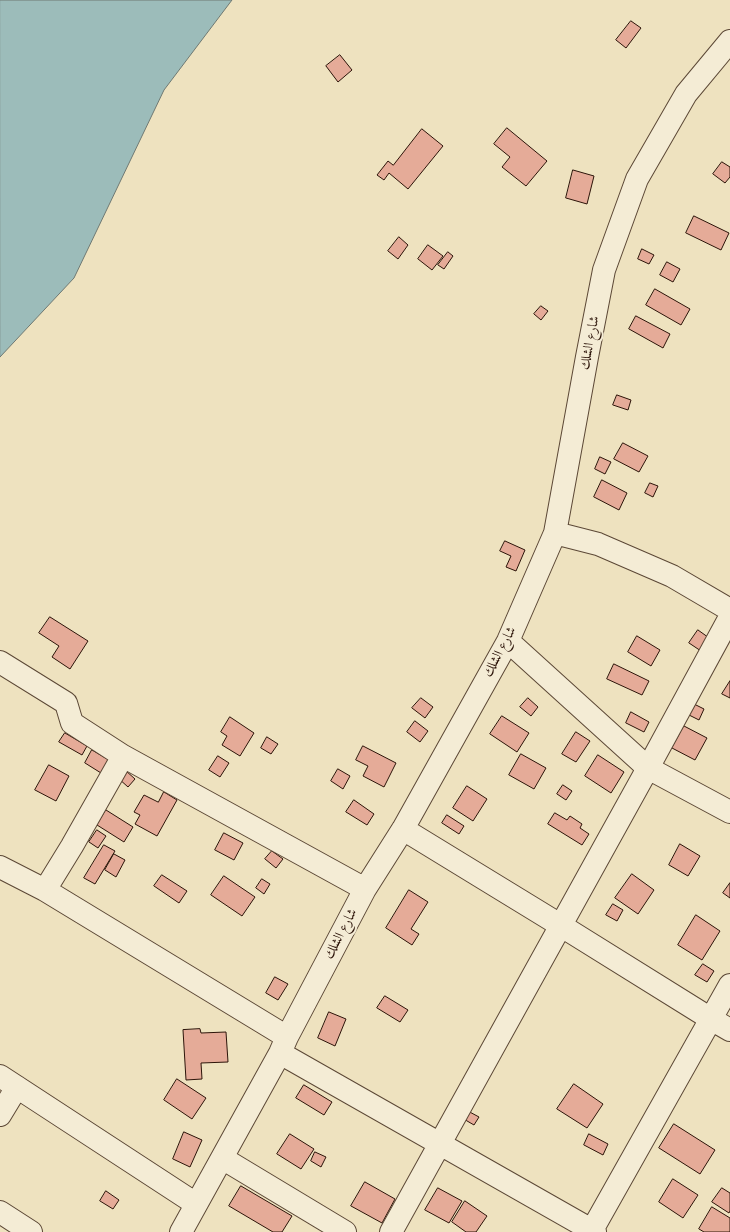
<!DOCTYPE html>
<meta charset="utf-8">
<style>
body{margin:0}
canvas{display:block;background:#eee2bf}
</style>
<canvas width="730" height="1232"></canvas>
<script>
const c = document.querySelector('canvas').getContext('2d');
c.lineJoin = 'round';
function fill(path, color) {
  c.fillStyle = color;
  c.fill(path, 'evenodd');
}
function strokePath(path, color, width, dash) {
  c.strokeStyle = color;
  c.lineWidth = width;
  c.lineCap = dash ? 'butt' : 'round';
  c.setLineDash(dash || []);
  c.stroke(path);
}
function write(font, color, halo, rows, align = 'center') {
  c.font = font + ' "IM FELL Great Primer",Amiri,serif';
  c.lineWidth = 4;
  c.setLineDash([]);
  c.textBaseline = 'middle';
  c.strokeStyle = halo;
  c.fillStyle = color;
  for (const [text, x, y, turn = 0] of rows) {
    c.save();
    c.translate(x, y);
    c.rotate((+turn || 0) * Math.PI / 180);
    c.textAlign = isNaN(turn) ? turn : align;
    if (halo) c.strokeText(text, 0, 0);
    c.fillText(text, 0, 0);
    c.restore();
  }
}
const water = new Path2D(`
 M0,0H232L164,90L74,278L0,357Z`);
fill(water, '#9cbcba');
strokePath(water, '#6f7973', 1);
const building = new Path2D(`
 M631,21L641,28L626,48L616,40Z
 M340,55L352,70L338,82L326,66Z
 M507,128L547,161L526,186L502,167L510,157L494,144Z
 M422,129L443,146L408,189L389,173L384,180L377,175L388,161L393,165Z
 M722,162L730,167V177L725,183L713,174Z
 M573,170L594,176L587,204L566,198Z
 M694,216L729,233L721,250L686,233Z
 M399,237L408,245L398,259L388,251Z
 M428,245L443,256L432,270L418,259Z
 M642,249L654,255L649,264L638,259Z
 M448,252L453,256L444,269L438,265Z
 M667,262L680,269L673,282L660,275Z
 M655,289L690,309L681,325L646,305Z
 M541,306L548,311L541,320L534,314Z
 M636,316L670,334L663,348L629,329Z
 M617,395L631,400L628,410L613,405Z
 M623,443L648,456L639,472L614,459Z
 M600,457L611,462L605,474L595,469Z
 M602,480L627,493L619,510L594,497Z
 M650,483L658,486L653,497L645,493Z
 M505,541L525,550L516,571L506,567L511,556L500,551Z
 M50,617L88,641L70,669L52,657L59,646L39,633Z
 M698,630L712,640L704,653L689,643Z
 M637,636L660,650L651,666L628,652Z
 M614,664L649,681L642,695L607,679Z
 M730,681V698L722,694Z
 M421,698L433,707L425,718L412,708Z
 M528,698L538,707L531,716L520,707Z
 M694,704L704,709L699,720L689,715Z
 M631,712L649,722L644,732L626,723Z
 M502,716L529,733L517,752L490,734Z
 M230,717L254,733L240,756L222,745L227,736L221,732Z
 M415,721L428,731L420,742L407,732Z
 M684,726L707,738L695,760L672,748Z
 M576,732L590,741L576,762L562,754Z
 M65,733L87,746L82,755L59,742Z
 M267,737L278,744L271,754L261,748Z
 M363,746L396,763L384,787L363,776L368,766L356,760Z
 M92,750L109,760L101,773L85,763Z
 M521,754L546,768L534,789L509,775Z
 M598,755L624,772L611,793L585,776Z
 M218,756L229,763L220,777L209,770Z
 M49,765L69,776L56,801L35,790Z
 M338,769L350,776L343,789L331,781Z
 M125,770L135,779L128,787L118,778Z
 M563,785L572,791L566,800L557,794Z
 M467,786L487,799L473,821L453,808Z
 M164,792L177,800L157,836L135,824L140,815L134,812L144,795L158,802Z
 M354,800L374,814L367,825L346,812Z
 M106,810L133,827L124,842L97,825Z
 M555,813L567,820L570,816L582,824L580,828L589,834L582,845L548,824Z
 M447,815L464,826L459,834L442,823Z
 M97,830L106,836L98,848L89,842Z
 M224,833L243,843L234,860L215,850Z
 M680,844L700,856L688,876L669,865Z
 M104,845L115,851L95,884L84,878Z
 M272,851L283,859L276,868L265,859Z
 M114,854L125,860L116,877L105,870Z
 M632,874L654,890L638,914L615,898Z
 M162,875L187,891L179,903L154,886Z
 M224,876L255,897L242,916L211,895Z
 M262,879L270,884L264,894L256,888Z
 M730,883V898L723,893Z
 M409,890L428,902L411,929L419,934L412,945L386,928Z
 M613,904L623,910L617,921L606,915Z
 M696,915L720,931L702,960L678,945Z
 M703,964L714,971L707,982L695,975Z
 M275,977L288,984L278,1000L266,993Z
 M385,996L408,1010L400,1022L377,1008Z
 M329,1012L346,1019L335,1046L318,1038Z
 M200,1029L201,1033L226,1032L228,1062L201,1063L202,1079L186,1080L183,1030Z
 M177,1079L206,1098L192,1119L164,1100Z
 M574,1084L603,1104L587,1128L557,1109Z
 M304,1085L332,1102L324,1115L296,1098Z
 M466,1110L479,1117L474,1125L462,1118Z
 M674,1124L715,1150L700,1174L659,1148Z
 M184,1132L202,1140L190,1167L173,1159Z
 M290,1134L314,1149L301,1169L277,1154Z
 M589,1134L608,1144L603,1155L584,1145Z
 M315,1152L326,1157L321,1167L311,1161Z
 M673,1179L698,1195L683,1218L659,1202Z
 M365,1182L395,1199L382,1223L351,1206Z
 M241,1186L292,1216L282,1232H273L229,1206Z
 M438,1188L462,1201L449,1223L425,1210Z
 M722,1188L730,1193V1211L729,1213L712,1202Z
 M106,1191L119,1200L113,1209L100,1201Z
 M465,1201L487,1216L476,1232H466L452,1222Z
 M712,1207L730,1218V1232H704L699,1229Z`);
fill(building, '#e5ab98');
strokePath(building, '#2c1409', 1);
const minor = new Path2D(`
 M555,533L598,544L672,576L730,610
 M508,641L648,768L730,812
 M0,662L66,703L72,723L123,756L365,889
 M403,829L560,925L711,1019L730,1030
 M0,867L45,890L287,1037
 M45,890L72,846L123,756
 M280,1053L595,1232
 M0,1076L196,1204
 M0,1115L17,1087
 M222,1158L345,1232
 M0,1212L31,1232
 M181,1232L280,1053L287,1037L365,889L403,829L508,641L555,533L587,357L604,270L637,179L686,94L730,41
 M391,1232L648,768L730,617
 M591,1232L730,985`);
strokePath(minor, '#5c4836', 24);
strokePath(minor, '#f4ecd5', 22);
write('14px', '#2c1409', '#f4ecd5', [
 ["شارع الشلك",590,343,-79],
 ["شارع الشلك",500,652,-62],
 ["شارع الشلك",341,934,-62]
]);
</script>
